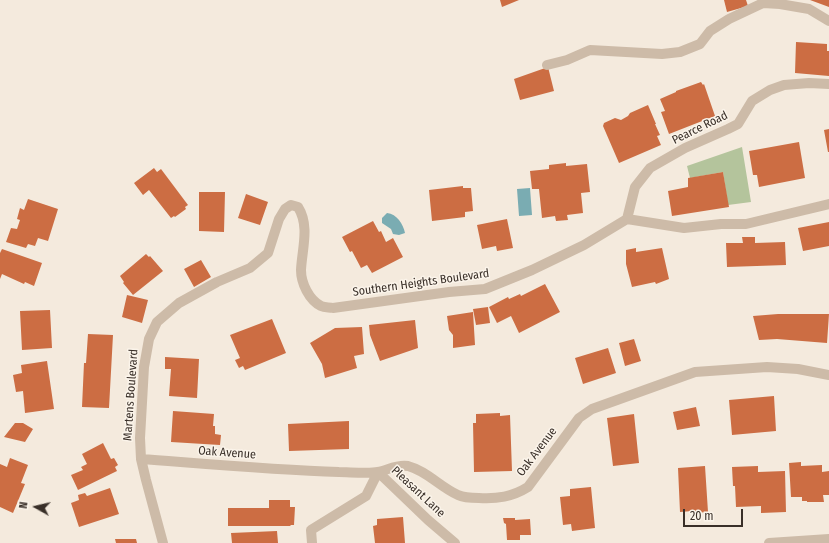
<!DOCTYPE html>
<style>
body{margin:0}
#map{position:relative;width:829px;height:543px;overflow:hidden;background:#f4eadd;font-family:"Fira Sans Condensed",sans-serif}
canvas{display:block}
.north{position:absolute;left:16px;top:487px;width:40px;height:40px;-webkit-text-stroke:3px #fbf4ea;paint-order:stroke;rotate:278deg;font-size:11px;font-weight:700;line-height:16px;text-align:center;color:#392f28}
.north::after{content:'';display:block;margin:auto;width:14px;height:18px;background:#392f28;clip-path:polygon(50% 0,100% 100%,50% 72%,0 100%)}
.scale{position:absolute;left:683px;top:509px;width:60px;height:18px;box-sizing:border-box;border:2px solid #392f28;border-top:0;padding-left:5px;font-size:12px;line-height:14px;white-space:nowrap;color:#392f28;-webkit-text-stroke:3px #fbf4ea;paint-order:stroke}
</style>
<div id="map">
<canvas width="829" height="543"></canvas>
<div class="north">N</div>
<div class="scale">20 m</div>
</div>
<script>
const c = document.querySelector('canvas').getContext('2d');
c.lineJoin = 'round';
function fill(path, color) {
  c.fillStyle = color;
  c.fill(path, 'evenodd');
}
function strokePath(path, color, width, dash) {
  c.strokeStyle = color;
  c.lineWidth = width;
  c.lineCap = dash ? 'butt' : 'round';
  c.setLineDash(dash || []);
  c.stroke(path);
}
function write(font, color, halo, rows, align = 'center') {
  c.font = font + ' "Fira Sans Condensed",sans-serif';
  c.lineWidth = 3;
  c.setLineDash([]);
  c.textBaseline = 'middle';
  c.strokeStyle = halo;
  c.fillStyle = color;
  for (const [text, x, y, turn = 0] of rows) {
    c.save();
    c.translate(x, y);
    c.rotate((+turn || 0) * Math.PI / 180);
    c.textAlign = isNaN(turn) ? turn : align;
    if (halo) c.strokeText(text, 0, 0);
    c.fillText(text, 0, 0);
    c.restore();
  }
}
fill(new Path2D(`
 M742,147L751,202L728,205L723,172L690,178L687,166Z`), '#b4c49c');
fill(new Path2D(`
 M530,188L532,215L519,216L517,189Z
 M387,213C397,214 403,224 405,233L399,235L393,234L391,229L382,223V218Z`), '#7aacb2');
fill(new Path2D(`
 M500,0H519L502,7Z
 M724,0H746L748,6L727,12Z
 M810,0H829V7Z
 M796,42L827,44V51H829V76L795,73Z
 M548,67L554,91L520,100L514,79Z
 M701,82L703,85L704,84L715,116L669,134L661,112L665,111L660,99L676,92V91Z
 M648,105L656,124H655L660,135L657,136L661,145L619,163L603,126L604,123L615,118L621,120L628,116L630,113Z
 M829,129V152H828L824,130Z
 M799,142L805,178L759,187L757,175H753L749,151Z
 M566,163V166L587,164L590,192L581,193L583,213L567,215L568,220L556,221L555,216L542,218L539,189H532L530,171L549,169V165Z
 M154,168L157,172L161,169L188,205L185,207L186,209L175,217L174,216L171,218L149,190L143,195L134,183Z
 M723,172L729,207L672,216L668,191L688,187V178Z
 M463,186V188H471L473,211L465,212V217L432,221L429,190Z
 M199,192H225L224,232L199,231Z
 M246,194L268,202L260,225L238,218Z
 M28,199L58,209L48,241L38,238L35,246L28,244L26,248L6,242L11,228L17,229L20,220L17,219L20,208L24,210Z
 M507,219L513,248L497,251L496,246L482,249L477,225Z
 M373,221L379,232L381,231L386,242L393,238L403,257L372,273L367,265L361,268L352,251L350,252L342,237Z
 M829,222V246L803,251L798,228Z
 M742,237H755V243L785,242L786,265L727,267L726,243H743Z
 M636,248V252L662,248L669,279L656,284L655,282L632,287L626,264V250Z
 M2,249L42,263L34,286L25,282L24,284L2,274L0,279V253Z
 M146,254L149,257L150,256L163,271L133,295L123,283L124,282L120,276Z
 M201,260L211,277L194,287L184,269Z
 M545,284L560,312L519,333L511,316L497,323L489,307L508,297L509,299L520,294L521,296Z
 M127,295L148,300L142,323L122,317Z
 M488,307L490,323L476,325L473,309Z
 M50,310L52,348L22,350L20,311Z
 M473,312L475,345L453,348V335L449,330L447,316Z
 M778,314H829L827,343L777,339L759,340L753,316Z
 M272,319L286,353L245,370L243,366L239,368L235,360L240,358L230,335Z
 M415,320L418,348L380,361L370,335L369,325Z
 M362,327L364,354L354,356L357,368L325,378L322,364L310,343L335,328Z
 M88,334L113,335L109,408L82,407L84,363H86Z
 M634,339L641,361L625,366L619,343Z
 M608,348L616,373L583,384L575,358Z
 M165,357L199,359L197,398L169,396L171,369H165Z
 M47,361L54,409L25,413L23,391L16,392L13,375L22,373L21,365Z
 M774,396L776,431L732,435L729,400Z
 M696,407L700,426L677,430L673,412Z
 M173,411L214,414L213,426H215V434L221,435L220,445L171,442Z
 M500,413V416L510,415L512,471L474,472L473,423H476V414Z
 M634,414L639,463L613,466L607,418Z
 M349,421V449L289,451L288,424Z
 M15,423H23L33,429L25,442L4,437Z
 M103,443L111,459L114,458L118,465L115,467L117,471L78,490L71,475L83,470L81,467L87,464L82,454Z
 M10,458L28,465L21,483L25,484L13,513L0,507V464L7,467Z
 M801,462V466L822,465V472L829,471V495H823L824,502H807V501H802V497H791L789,463Z
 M705,466L708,512L693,513V511L680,512L678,468Z
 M758,466V472L785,471L786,512L761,513V506L736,507L735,486H733L732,467Z
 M591,487L595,528L572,531L571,524L563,525L560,497L570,496V489Z
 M110,488L119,514L79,527L71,503L79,500L78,495L85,493L87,496Z
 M269,500H290V507H295L294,525H290L291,526H228V508H269Z
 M403,517L405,543H375L373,526L377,525V519Z
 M503,518H515V520L530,519L531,535H520V540H507L506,524L504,523Z
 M277,531L278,543H232L231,533Z
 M115,539H136L137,543H116Z`), '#cc6d43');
strokePath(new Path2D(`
 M547,65L567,60L590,50L662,54L680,52L700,44L710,31L729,19L763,3L780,4L809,9L829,21
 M627,219L635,187L650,168L685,148L728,129L738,124L752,101L770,90L784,85L809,83L829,84
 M141,459C207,464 273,470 339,472C349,472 369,474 378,472C388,470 397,464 408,466C427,471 440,487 458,495C464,498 472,498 479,498C497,499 512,497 528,487L579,418L592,409L695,372L767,367L798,369L829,375
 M163,543L146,480L141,459L140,438L144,367L149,339L157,322L179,303L217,282L250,268L268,253L279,219L285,209L291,205L298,207C310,226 302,249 301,270C301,283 309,300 321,306C325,308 329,307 333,308L449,292L485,289L532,270L584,245L627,219L684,228L721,224H746L829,204
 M312,543L311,530L366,496L378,472L428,520L455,543
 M769,543L829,539`), '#cdbba8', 10);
write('12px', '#392f28', '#fbf4ea', [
 ["Pearce Road",700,128,-26],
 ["Southern Heights Boulevard",421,283,-8],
 ["Martens Boulevard",131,395,-86],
 ["Oak Avenue",537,452,-53],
 ["Oak Avenue",227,453,4],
 ["Pleasant Lane",418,492,43]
]);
</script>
